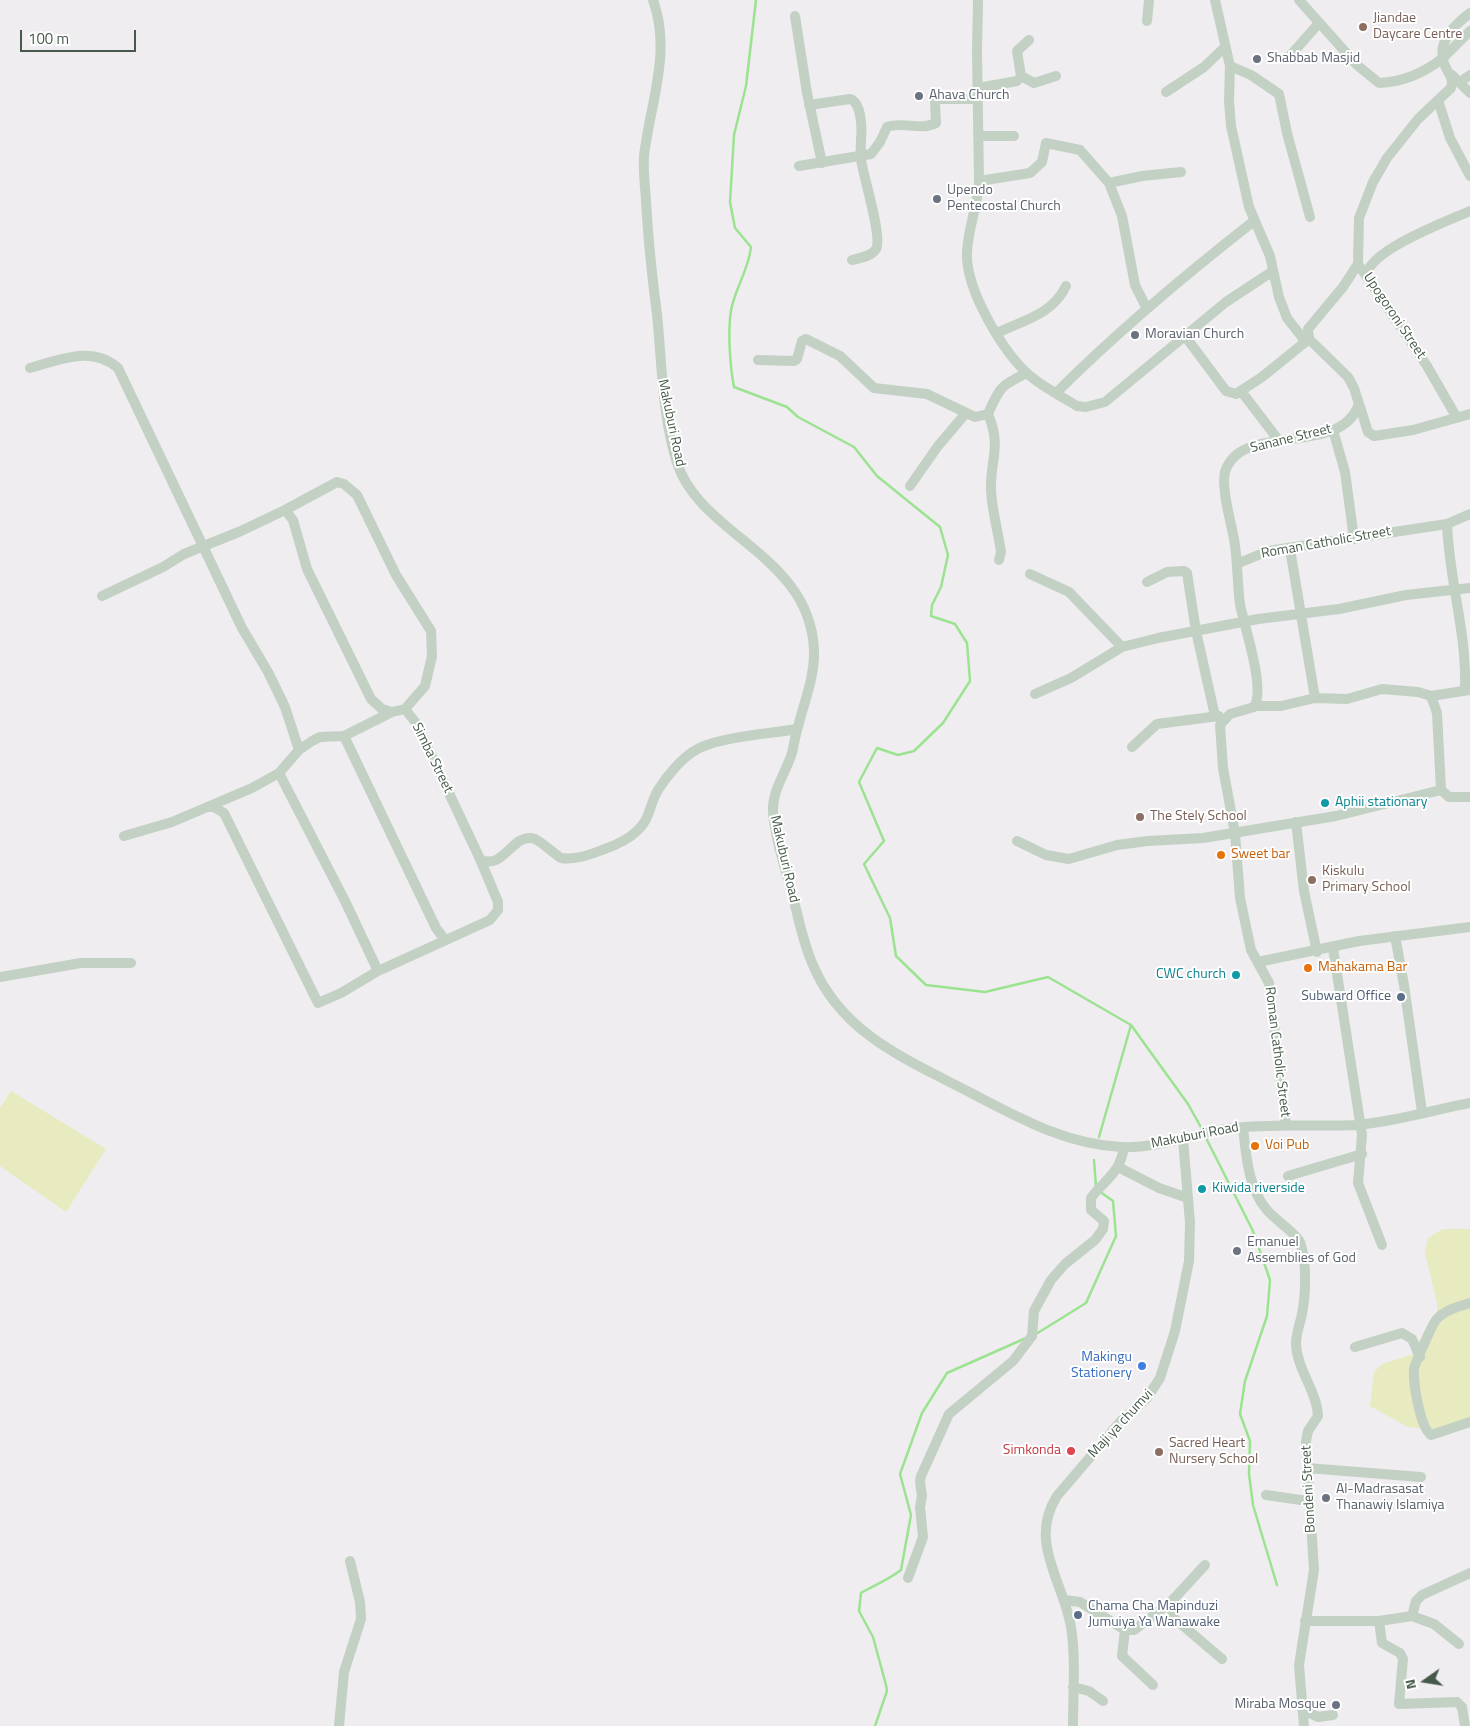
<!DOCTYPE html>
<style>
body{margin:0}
#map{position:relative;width:1470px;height:1726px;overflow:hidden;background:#efedf0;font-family:"Titillium Web",sans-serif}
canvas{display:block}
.north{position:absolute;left:1400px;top:1656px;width:50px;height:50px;-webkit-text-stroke:4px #fff;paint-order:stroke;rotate:257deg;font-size:14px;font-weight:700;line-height:20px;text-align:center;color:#47594a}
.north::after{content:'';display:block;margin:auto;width:18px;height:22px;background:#47594a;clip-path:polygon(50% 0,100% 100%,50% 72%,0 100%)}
.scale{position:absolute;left:20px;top:30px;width:116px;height:22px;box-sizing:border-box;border:2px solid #47594a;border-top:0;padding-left:6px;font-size:15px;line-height:18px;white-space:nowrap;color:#47594a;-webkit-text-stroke:4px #fff;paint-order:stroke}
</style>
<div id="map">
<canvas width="1470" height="1726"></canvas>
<div class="north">N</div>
<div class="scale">100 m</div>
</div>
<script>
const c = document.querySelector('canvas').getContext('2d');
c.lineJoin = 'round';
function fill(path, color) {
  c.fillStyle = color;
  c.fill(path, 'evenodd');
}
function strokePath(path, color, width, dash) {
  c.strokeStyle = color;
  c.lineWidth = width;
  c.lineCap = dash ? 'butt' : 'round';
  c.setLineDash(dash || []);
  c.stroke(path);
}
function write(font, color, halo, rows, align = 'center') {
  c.font = font + ' "Titillium Web",sans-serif';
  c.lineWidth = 4;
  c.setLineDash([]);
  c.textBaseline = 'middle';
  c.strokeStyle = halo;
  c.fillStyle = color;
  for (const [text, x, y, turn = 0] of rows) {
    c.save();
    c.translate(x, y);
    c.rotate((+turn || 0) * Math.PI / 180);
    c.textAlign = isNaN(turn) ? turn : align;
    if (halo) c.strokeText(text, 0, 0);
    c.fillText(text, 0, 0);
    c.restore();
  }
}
fill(new Path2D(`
 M11,1091L106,1149L66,1212L0,1166V1108Z
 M1443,1229H1470V1419L1456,1432L1408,1427L1370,1406L1374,1372L1382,1364L1411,1355L1437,1316V1303L1425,1253L1428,1238Z`), '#e8eabf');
strokePath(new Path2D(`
 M756,0L746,86L734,135L730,202L735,228L751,247C749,268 737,285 732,306C727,326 730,367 734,387L787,407L798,417L854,447L877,476L940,527L948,555L941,587L932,605L931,616L955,624L967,643L970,681L943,723L914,751L898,755L877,748L859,782L884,841L864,864L890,918L896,956L926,985L985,992L1048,977L1131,1025L1188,1104L1203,1131
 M1205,1136L1253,1231L1270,1280L1267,1316L1245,1381L1240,1414L1250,1441L1249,1474L1253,1505L1277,1585
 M1099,1137L1131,1025
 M1094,1160L1096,1187
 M1036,1334L1086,1303L1116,1236L1113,1201L1099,1191
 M875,1726L887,1691L886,1685L873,1637L859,1611L861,1593C875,1585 888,1580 901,1570L911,1515L900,1474L922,1413L947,1373L1026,1338`), '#9ce391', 2.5);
strokePath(new Path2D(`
 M653,0C672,52 650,104 644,156C643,171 645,186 646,200C648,239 652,276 657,314C662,364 662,415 677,463C701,536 810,555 814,650C815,677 804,702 798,727C795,736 794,745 792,753C786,772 772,791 773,811C775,840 786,870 793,897C799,920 803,943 813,965C842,1035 910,1061 973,1094C1021,1119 1066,1144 1121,1147C1160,1149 1196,1132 1234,1128C1275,1123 1316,1127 1357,1125C1395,1122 1433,1110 1470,1103
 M978,0L977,51L979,181C978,205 968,228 967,252C965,288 1002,351 1029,375C1043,387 1061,396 1077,406L1086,407L1105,402L1226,302L1273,271
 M1215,0L1230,66L1229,100L1231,126L1249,207L1270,256L1279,297L1287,318L1305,341
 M1299,0L1357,65L1379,83C1404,82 1424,73 1443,58C1439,39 1456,24 1470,13
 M795,16L807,93L822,163
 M1147,21L1149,0
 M1470,31L1443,58C1443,70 1455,74 1451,88L1418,119L1387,158L1373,182L1359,218L1358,264L1343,287L1308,329L1309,339L1348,377L1354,388L1368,432L1374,436L1413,430L1470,414
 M1289,57L1319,23
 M1230,66L1251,75L1279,94L1287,133L1310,217
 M1452,75L1470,93
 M1021,76L1034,83L1056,76
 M1460,82L1470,75
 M978,88L1017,81L1021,76L1017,51L1029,40
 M1166,92L1204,67L1225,47
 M1438,100L1450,138L1470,176
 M809,105L850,99C862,103 862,129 861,140C861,146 860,153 861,159C863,176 883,238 876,249C872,256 860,258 852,260
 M979,136H1014
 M799,166L871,154L880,142L887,127C902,121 921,131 936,123L935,101L939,99H978
 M979,181L1030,173L1042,162L1046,143L1080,150L1109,183L1122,216L1135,285L1147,309
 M1109,183L1142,176L1181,172
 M1358,264L1427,366L1457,418
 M1366,275C1372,249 1445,222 1470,211
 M997,333C1024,320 1053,314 1066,286
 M1185,336L1226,391L1236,394L1262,377L1309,339
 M758,360L794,361L797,359L802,341L806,339L840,356L874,388L927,394L975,417L988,414C1000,386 1001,386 1027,373
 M30,368C60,360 92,345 118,368L242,628L268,672L285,707L299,750
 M1241,391L1280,442
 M1056,393C1118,331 1185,275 1254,221
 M988,414C1002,447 990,459 991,490C992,511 998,531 1001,552L999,560
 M1333,430L1345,472L1354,539
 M910,486L938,446L966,413
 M285,510L337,482L344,484L357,495L396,575L431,631L432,656L425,686L405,709
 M1447,524C1449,580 1467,633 1465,689
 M1290,549L1315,698
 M1239,563L1268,551L1447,524L1470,514
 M1030,574L1069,592L1122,647
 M1147,582L1167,572L1184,571L1187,573L1196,631L1215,716
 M102,596L163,567L184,554L241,531L285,510L293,520L307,569L371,699L382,709L392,712
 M1035,694L1071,678L1122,647L1158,638L1258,619L1339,609L1406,595L1470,588
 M1431,696L1470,690
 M1256,706H1281L1315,698L1347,699L1382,689L1418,692L1431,696L1437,713L1441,790L1449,797H1470
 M344,736L436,928L445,940
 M1132,747L1157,724L1219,716
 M279,773L345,901L378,971
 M208,807H214L224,813L318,1003L341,993L378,971L490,920L498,910V902L480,859
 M1296,822L1304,891L1317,952
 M124,836L172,822L252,788L279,773L299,750L312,741L320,737L344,736L392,712L405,709L416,723L480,859C503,872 513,831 535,839C542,842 554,854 561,858C573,860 590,855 602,850C614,846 628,840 638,830C650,819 650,803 658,790C666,777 681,759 694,751C715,737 770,734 797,729
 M1017,841L1046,855L1069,859L1117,845L1148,841L1203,838L1336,816L1441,790
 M1395,936L1404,985L1422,1112
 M1333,948L1362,1135L1358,1183L1382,1245
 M1258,962L1359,941L1470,927
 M0,977L81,963H131
 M1286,1124L1269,983L1251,950L1240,898L1235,833L1223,768L1220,725L1230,714L1254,707C1266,689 1244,626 1240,604C1237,582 1238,561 1234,539C1231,522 1221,488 1225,472C1241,420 1340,459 1359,404
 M1243,1127C1246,1154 1248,1189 1267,1210C1274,1219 1296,1233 1300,1242C1307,1262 1306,1293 1302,1314C1300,1324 1296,1333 1296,1344C1297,1370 1317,1391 1318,1416L1308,1431L1306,1441L1314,1570L1299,1665L1304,1726
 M1118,1167L1159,1188L1188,1198
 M1288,1176L1362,1154
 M1470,1303C1458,1307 1444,1310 1436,1320C1432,1325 1415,1363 1414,1369C1413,1383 1420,1427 1431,1435L1470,1422
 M1355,1347L1402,1333L1412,1339L1420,1357
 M1307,1468L1421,1477
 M1266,1495L1308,1501
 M1205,1565L1170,1603L1174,1618L1222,1659
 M908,1578L923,1537L920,1507L922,1496L920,1482L921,1476L949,1414L1013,1361L1032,1336L1034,1311L1051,1280L1065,1264L1095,1240L1103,1229L1104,1221L1091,1210V1198C1105,1179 1120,1174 1124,1147
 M1064,1600L1080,1602L1125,1630L1122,1656L1153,1685
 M1412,1616L1416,1601L1422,1595L1470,1573
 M1305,1621H1379L1412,1616L1434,1624L1459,1644
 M1379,1621L1382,1643L1400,1653L1403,1659L1399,1704L1457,1702L1462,1707L1465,1726
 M1125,1630H1134L1170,1603
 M1073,1687L1089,1691L1103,1701
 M1302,1709L1318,1717L1333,1715
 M339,1726L344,1672L361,1619L360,1602L350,1561
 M1073,1726C1073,1693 1076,1659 1071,1627C1063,1580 1028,1542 1057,1496L1121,1421L1147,1398L1160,1378L1175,1331L1189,1261L1190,1223L1183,1139`), '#c2d1c4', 10);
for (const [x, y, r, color] of [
 [1363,27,5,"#8d6e63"],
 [1257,59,5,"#6b7280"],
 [919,96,5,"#6b7280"],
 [937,199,5,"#6b7280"],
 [1135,335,5,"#6b7280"],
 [1325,803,5,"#0f9aa8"],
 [1140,817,5,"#8d6e63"],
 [1221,855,5,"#e8710a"],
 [1312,880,5,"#8d6e63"],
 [1308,968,5,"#e8710a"],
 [1236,975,5,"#0f9aa8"],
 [1401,997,5,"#5c6f8a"],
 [1255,1146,5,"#e8710a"],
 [1202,1189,5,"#0f9aa8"],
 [1237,1251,5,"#6b7280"],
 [1142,1366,5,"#3f7fe0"],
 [1071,1451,5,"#e0444e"],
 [1159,1452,5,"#8d6e63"],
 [1326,1498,5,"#6b7280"],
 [1078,1615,5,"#5c6f8a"],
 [1336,1705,5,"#6b7280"]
]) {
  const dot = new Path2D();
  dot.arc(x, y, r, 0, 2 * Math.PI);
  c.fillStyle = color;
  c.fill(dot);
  strokePath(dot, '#fff', 2);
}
write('14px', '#785e54', '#fff', [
 ["Jiandae",1373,19],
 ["Daycare Centre",1373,35],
 ["The Stely School",1150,817],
 ["Kiskulu",1322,872],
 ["Primary School",1322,888],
 ["Sacred Heart",1169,1444],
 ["Nursery School",1169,1460]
], 'left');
write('14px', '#5b616d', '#fff', [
 ["Shabbab Masjid",1267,59],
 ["Ahava Church",929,96],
 ["Upendo",947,191],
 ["Pentecostal Church",947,207],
 ["Moravian Church",1145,335],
 ["Emanuel",1247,1243],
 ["Assemblies of God",1247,1259],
 ["Al-Madrasasat",1336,1490],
 ["Thanawiy Islamiya",1336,1506],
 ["Miraba Mosque",1326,1705,"right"]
], 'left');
write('14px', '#47594a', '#fff', [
 ["Upogoroni Street",1394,316,56],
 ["Makuburi Road",671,423,78],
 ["Sanane Street",1291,439,-14],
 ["Roman Catholic Street",1326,543,-10],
 ["Simba Street",432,758,64],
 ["Makuburi Road",784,859,77],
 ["Roman Catholic Street",1277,1052,83],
 ["Makuburi Road",1195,1136,-11],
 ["Maji ya chumvi",1121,1424,-47],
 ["Bondeni Street",1309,1489,-93]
]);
write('14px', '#0d838f', '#fff', [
 ["Aphii stationary",1335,803],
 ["CWC church",1226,975,"right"],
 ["Kiwida riverside",1212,1189]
], 'left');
write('14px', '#c56008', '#fff', [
 ["Sweet bar",1231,855],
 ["Mahakama Bar",1318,968],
 ["Voi Pub",1265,1146]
], 'left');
write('14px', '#4e5e75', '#fff', [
 ["Subward Office",1391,997],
 ["Chama Cha Mapinduzi",1088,1607,"left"],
 ["Jumuiya Ya Wanawake",1088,1623,"left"]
], 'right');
write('14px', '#366cbe', '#fff', [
 ["Makingu",1132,1358],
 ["Stationery",1132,1374]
], 'right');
write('14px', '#be3a42', '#fff', [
 ["Simkonda",1061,1451]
], 'right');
</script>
